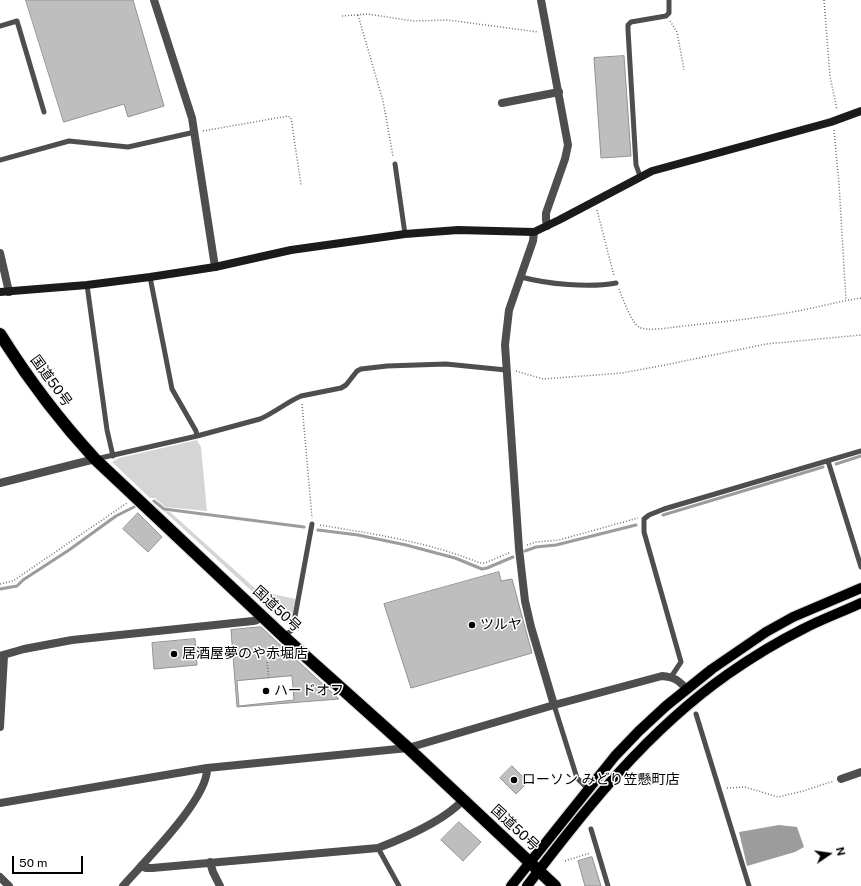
<!DOCTYPE html>
<meta charset="utf-8">
<style>
body{margin:0}
#map{position:relative;width:861px;height:886px;overflow:hidden;background:#fff;font-family:"Public Sans",sans-serif}
canvas{display:block}
.north{position:absolute;left:809px;top:834px;width:40px;height:40px;-webkit-text-stroke:3px #fff;paint-order:stroke;rotate:77deg;font-size:11px;font-weight:700;line-height:16px;text-align:center;color:#000}
.north::after{content:'';display:block;margin:auto;width:14px;height:18px;background:#000;clip-path:polygon(50% 0,100% 100%,50% 72%,0 100%)}
.scale{position:absolute;left:12px;top:856px;width:71px;height:18px;box-sizing:border-box;border:2px solid #000;border-top:0;padding-left:5px;font-size:12px;line-height:14px;white-space:nowrap;color:#000;-webkit-text-stroke:3px #fff;paint-order:stroke}
</style>
<div id="map">
<canvas width="861" height="886"></canvas>
<div class="north">N</div>
<div class="scale">50 m</div>
</div>
<script>
const c = document.querySelector('canvas').getContext('2d');
c.lineJoin = 'round';
function fill(path, color) {
  c.fillStyle = color;
  c.fill(path, 'evenodd');
}
function strokePath(path, color, width, dash) {
  c.strokeStyle = color;
  c.lineWidth = width;
  c.lineCap = dash ? 'butt' : 'round';
  c.setLineDash(dash || []);
  c.stroke(path);
}
function write(font, color, halo, rows, align = 'center') {
  c.font = font + ' "Public Sans","Noto Sans JP",sans-serif';
  c.lineWidth = 3;
  c.setLineDash([]);
  c.textBaseline = 'middle';
  c.strokeStyle = halo;
  c.fillStyle = color;
  for (const [text, x, y, turn = 0] of rows) {
    c.save();
    c.translate(x, y);
    c.rotate((+turn || 0) * Math.PI / 180);
    c.textAlign = isNaN(turn) ? turn : align;
    if (halo) c.strokeText(text, 0, 0);
    c.fillText(text, 0, 0);
    c.restore();
  }
}
fill(new Path2D(`
 M197,440L201,447L207,511L165,507L155,498H150L112,462L119,458Z
 M164,511L170,512L258,591L296,599L291,622L288,624Z`), '#d5d5d5');
fill(new Path2D(`
 M779,825L797,827L804,847L795,852L747,866L739,832Z`), '#9c9c9c');
strokePath(new Path2D(`
 M836,464L861,456
 M154,501L164,509L304,527
 M663,515L823,467
 M318,530L358,535L406,545L455,558L482,569L487,568L513,557
 M525,551L536,547L556,545L636,525
 M0,589L17,586L23,580L69,550L116,516L134,507`), '#9c9c9c', 3);
const building = new Path2D(`
 M26,0H133L164,106L128,117L124,104L64,122Z
 M624,56L631,156L601,158L594,58Z
 M138,513L162,537L148,552L123,529Z
 M499,572L501,581L512,579L532,653L411,688L384,604Z
 M261,627L277,642L339,699L237,707L231,630Z
 M195,639L197,665L154,669L152,643Z
 M292,676L294,700L239,706L237,681Z
 M512,766L528,782L516,794L500,778Z
 M459,822L481,842L463,861L441,840Z
 M592,857L601,886H585L578,861Z`);
fill(building, '#bebebe');
strokePath(building, '#929292', 1);
const primary = new Path2D(`
 M511,886L615,756L639,731L666,706L712,669L766,632L793,617L861,588
 M527,886C586,808 647,731 728,674C751,658 777,642 803,629C822,619 842,612 861,603`);
const highway = new Path2D(`
 M0,334C28,379 59,420 95,459L283,636L408,748L555,886`);
strokePath(primary, '#dbdbdb', 12);
strokePath(highway, '#dbdbdb', 14);
strokePath(new Path2D(`
 M824,0L830,76L837,110
 M358,15L383,101L393,156
 M342,16L368,14L413,21L448,20L538,32
 M670,21L677,32L684,70
 M834,130L839,184L846,300
 M203,131L288,116L291,118L301,185
 M597,210L614,276
 M619,289C623,299 631,322 639,327C647,332 673,327 684,326C722,322 760,318 798,311C819,307 840,301 861,298
 M516,371L543,379L622,373L665,365L766,344L861,335
 M302,404L312,518
 M320,525C374,534 429,542 480,563H485L511,552
 M527,545L536,542L559,540L638,518
 M0,584L13,581L127,503
 M267,662L269,679
 M727,788L745,787L778,797L803,791L834,781
 M565,861L590,853`), '#707070', 1.5, [1, 2]);
strokePath(new Path2D(`
 M0,26L17,21L44,112
 M0,160L69,141L128,147L195,132
 M395,164L405,234
 M640,176L636,165L628,30V25L631,22L666,16L669,13V0
 M150,277L172,389L196,431L197,436
 M521,277C547,284 589,288 616,283
 M87,285L107,430L113,456
 M96,459L197,436L260,419C274,413 287,402 301,396L341,388L346,385L357,371L361,369L387,366L446,364L506,370
 M828,461L861,567
 M283,636L291,631L294,622L312,524
 M671,677L681,662L644,532V519L649,515L664,509L861,451
 M554,705L577,778L588,789
 M696,714L749,886
 M591,829L608,886
 M378,848L399,886`), '#4e4e4e', 5);
strokePath(new Path2D(`
 M154,0L192,118L215,267
 M541,0L568,145L565,159L546,213V220L547,226
 M502,103L559,92
 M534,232L533,241L509,310L505,345L519,549L525,601L531,627L554,705
 M0,253L9,292
 M0,483L95,459
 M0,656L24,649L72,640L253,621L257,620L261,615
 M0,727L4,656
 M841,779L861,772
 M0,803L207,768L408,748L554,705L662,676C674,677 679,680 687,690
 M210,862L213,872L220,886
 M141,866L146,868H152L378,848C404,838 444,821 463,800
 M0,877L9,886
 M123,886C143,863 209,798 207,768`), '#4e4e4e', 8);
strokePath(new Path2D(`
 M0,292L87,285L150,277L215,267L291,250L405,234L458,230L534,232L559,220L652,171L831,122L861,111`), '#1b1b1b', 8);
strokePath(primary, '#000', 10);
strokePath(highway, '#000', 12);
for (const [x, y, r, color] of [
 [472,625,4,"#000"],
 [174,654,4,"#000"],
 [266,691,4,"#000"],
 [514,780,4,"#000"]
]) {
  const dot = new Path2D();
  dot.arc(x, y, r, 0, 2 * Math.PI);
  c.fillStyle = color;
  c.fill(dot);
  strokePath(dot, '#fff', 1.5);
}
write('14px', '#000', '#fff', [
 ["国道50号",51,381,54],
 ["国道50号",277,609,43],
 ["国道50号",515,828,43]
]);
write('14px', '#000', '#fff', [
 ["ツルヤ",480,625],
 ["居酒屋夢のや赤堀店",182,654],
 ["ハードオフ",274,691],
 ["ローソン みどり笠懸町店",522,780]
], 'left');
</script>
